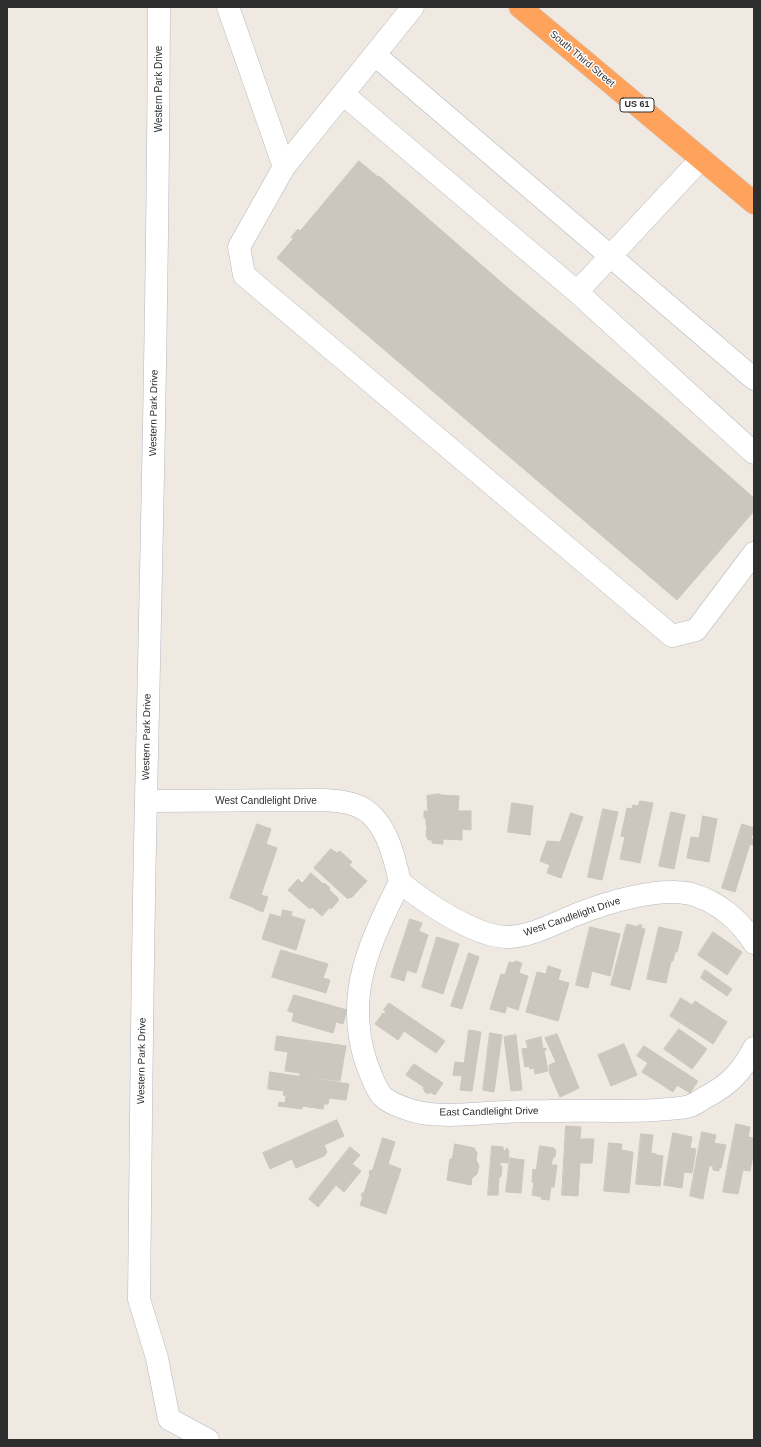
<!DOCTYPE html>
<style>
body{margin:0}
#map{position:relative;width:761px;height:1447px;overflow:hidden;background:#efe9e1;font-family:Helvetica,sans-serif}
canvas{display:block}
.frame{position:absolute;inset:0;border:8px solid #2e2e2e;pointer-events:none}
</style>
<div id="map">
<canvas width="761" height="1447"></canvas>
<div class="frame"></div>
</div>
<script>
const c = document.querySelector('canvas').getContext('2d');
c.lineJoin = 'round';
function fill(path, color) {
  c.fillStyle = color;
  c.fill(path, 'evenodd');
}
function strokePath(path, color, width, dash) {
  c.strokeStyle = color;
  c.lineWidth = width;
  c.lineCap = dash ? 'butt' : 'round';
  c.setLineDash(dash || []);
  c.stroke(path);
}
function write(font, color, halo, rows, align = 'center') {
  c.font = font + ' Helvetica,sans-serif';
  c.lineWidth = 3;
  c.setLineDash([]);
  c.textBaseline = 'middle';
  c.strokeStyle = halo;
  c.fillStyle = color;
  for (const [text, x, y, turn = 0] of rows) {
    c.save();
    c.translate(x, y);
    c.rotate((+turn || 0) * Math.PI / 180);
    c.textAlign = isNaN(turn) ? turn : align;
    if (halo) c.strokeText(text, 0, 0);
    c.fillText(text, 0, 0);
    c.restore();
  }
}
const building = new Path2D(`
 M359,161L378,177L379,176L509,289L662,417L754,498V511L677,600L277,258L293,239L291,237L298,229L300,231Z
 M438,794H440V795L459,796L458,811H471V830L462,829V840L443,839V844L432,843V840H428L427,837L426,836L427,825H426V818H424V811H428L427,796Z
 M640,801L653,803L640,863L620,859L625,837L621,836L627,808L632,809L633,805L638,806Z
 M512,803L533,806L530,835L508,832Z
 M603,809L618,812L602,880L588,877Z
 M671,812L685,815L674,869L659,866Z
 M571,813L583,817L561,878L547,873L550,865L540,861L547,841L560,842Z
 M703,816L717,819L709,862L687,858L691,837L699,838Z
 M257,824L271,829L266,844L277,848L261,895L268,897L263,912L255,909V908L230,898Z
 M742,824L754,828L751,839L754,840L753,845L750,844L735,892L722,888Z
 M331,849L337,853L340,851L352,862L349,865L367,881L351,898L350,897L348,899L314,868Z
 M311,873L323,884L324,883L330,888L329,890L338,898L336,899L339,900L331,909L330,907L322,916L312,907L310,909L288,890L298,879L302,883Z
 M283,910L292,912L291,916L305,920L296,950L262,939L270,914L281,917Z
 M410,919L422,923L419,931L428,935L416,973L407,970L404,981L391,977Z
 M627,924L638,927V925H642L641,928L645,929L630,990L611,985Z
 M590,927L620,934L610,976L592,971L588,988L576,985Z
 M659,927L682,932L677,952H675L673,961H671L666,983L647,979Z
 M713,932L742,952L727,975L698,955Z
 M437,937L459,944L443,994L422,987Z
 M281,950L328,964L323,978L330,980L326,993L272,977Z
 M469,953L479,957L462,1009L451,1006Z
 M515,961L522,963L519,973L528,976L518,1010L507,1006L505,1013L490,1009L501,974L505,975L509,962L515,963Z
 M548,966L561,970L558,980L569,983L558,1021L526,1012L537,972L546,974Z
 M705,970L732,989L727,996L701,978Z
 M294,995L347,1010L343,1024L336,1022L333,1033L292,1021L294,1013L288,1011Z
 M681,998L692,1005L695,1001L727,1022L713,1044L670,1016Z
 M389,1003L445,1041L436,1053L404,1031L398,1040L375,1024L383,1013L384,1014L386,1011L384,1010Z
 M679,1029L707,1049L692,1069L664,1049Z
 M469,1030L481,1032L472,1091L460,1090L462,1076L453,1075L455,1062L464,1063Z
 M490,1033L502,1035L494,1092L483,1090Z
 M557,1034L579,1088L560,1097L550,1074L549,1065L556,1062L545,1038Z
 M516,1035L522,1090L511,1091L504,1037Z
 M277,1036L346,1046L340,1081L300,1076V1073L285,1071L288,1052L275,1050Z
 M541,1037L543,1049L546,1048V1050L544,1051L548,1071L535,1074L534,1068L530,1069L529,1066L525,1067L522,1049L528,1048L526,1041Z
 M624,1044L637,1075L611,1086L598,1055Z
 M644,1046L698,1081L690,1093L677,1085L673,1092L642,1072L648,1063L637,1056Z
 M414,1064L443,1083L435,1095L430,1092L428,1094L424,1091L425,1090L423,1089L424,1087L406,1075Z
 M270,1072L349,1084L346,1100L329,1098L328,1104H324L323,1109L302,1106V1109L278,1106L279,1102L285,1103L286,1096L283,1095L284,1091L268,1089Z
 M337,1120L344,1136L324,1145L327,1152L324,1156L296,1168L292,1159L270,1169L263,1153Z
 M736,1124L750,1127L748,1137L754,1138V1150L750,1171L743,1170L738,1194L723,1192Z
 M566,1126L581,1127L580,1139H594L592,1163H580L578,1196L562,1195Z
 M702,1132L716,1135L714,1143L726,1145L721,1168H719V1171L713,1170V1166H709L703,1199L690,1196Z
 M673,1133L692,1137L690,1148L696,1149L692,1173L684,1172L682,1188L664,1185Z
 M641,1134L653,1135L651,1153L656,1154V1155L663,1156L660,1186L636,1184Z
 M383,1138L395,1142L388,1164L401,1169L386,1214L360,1205L363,1197L361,1196L362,1193H364L370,1174H369L370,1170L372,1171Z
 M609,1143L622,1144L621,1150L633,1152L629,1193L604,1191Z
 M455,1144L474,1148L477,1153L476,1160L479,1166L477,1174L472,1178L471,1185L447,1180L450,1159H452Z
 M492,1146L503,1147V1150L506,1151V1148L508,1149V1151H509L508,1163L500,1162V1166H502L501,1177H499L498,1195H488Z
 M540,1146L554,1148V1150H556L555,1157H553L551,1165H557L554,1187H551L549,1200L541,1199L542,1197L532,1195L534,1182H532L533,1169L536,1170Z
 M350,1147L360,1155L352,1164L361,1171L344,1192L336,1185L318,1207L309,1199Z
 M510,1158L524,1160L521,1193L506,1192Z`);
fill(building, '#cbc7bf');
strokePath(building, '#cbc5ba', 1);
const minor = new Path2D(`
 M159,7C158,271 152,535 146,799C142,966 141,1132 139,1299L157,1358L169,1419L208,1440
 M228,7L284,167L413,7
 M375,55L754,379
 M343,94L577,292L701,159
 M284,167L239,247L244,275L672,636L696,630L754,553
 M577,292L754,453
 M146,801L324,800C335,801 345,801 355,805C385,815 394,855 400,882C424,902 474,936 506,937C530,937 554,924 575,915C605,903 659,886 691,894C717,901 740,920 754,943
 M400,882C370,942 344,994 366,1062C370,1072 375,1088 382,1096C389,1103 401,1107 410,1110C437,1119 476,1113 504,1112C519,1111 534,1111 549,1111C584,1110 620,1112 656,1110C666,1109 680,1109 690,1106C695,1104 700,1101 704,1098C728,1086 742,1072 754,1048`);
const highway = new Path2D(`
 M520,7L754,203`);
strokePath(minor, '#b4b7c1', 23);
strokePath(highway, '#c9c9c9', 23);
strokePath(minor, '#fff', 22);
strokePath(highway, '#ffa35c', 22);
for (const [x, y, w] of [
 [637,105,34]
]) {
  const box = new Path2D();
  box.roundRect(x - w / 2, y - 7, w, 14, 3);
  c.fillStyle = '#fff';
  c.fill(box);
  strokePath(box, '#2e2e2e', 1);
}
write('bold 9px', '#2e2e2e', null, [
 ["US 61",637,105]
]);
write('10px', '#2e2e2e', '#fff', [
 ["South Third Street",582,59,40],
 ["Western Park Drive",159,89,-90],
 ["Western Park Drive",154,413,-89],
 ["Western Park Drive",147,737,-89],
 ["West Candlelight Drive",266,801],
 ["West Candlelight Drive",572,917,-19],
 ["Western Park Drive",142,1061,-89],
 ["East Candlelight Drive",489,1112,-1]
]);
</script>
